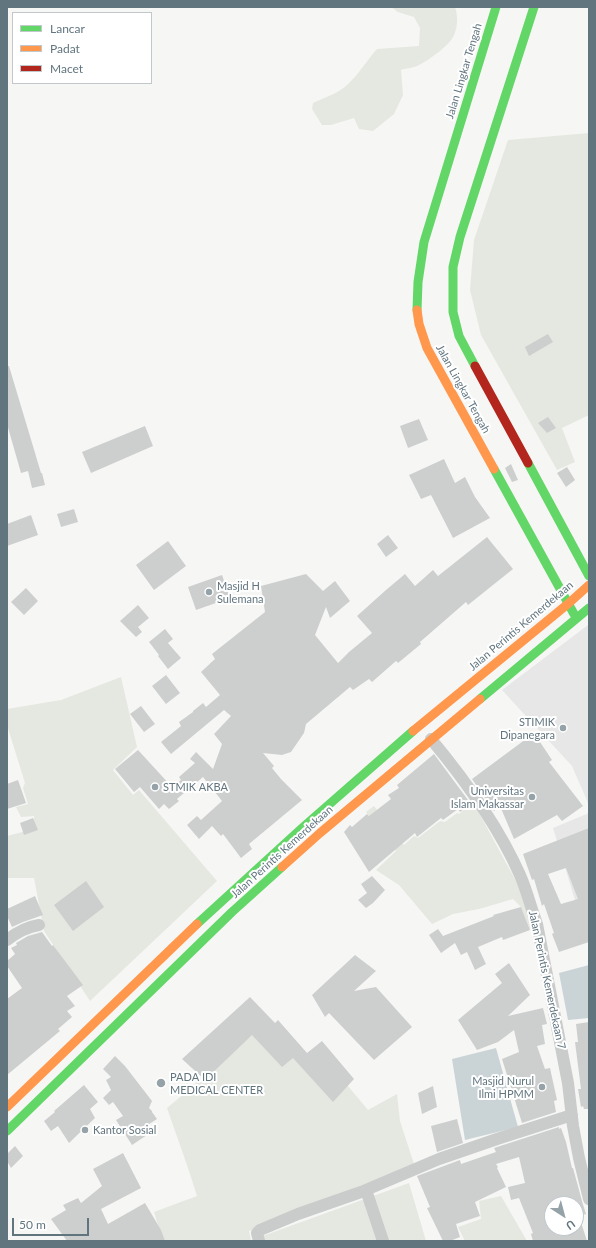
<!DOCTYPE html>
<style>
body{margin:0}
#map{position:relative;width:596px;height:1248px;overflow:hidden;background:#f6f6f4;font-family:Lato,sans-serif}
canvas{display:block}
.frame{position:absolute;inset:0;border:8px solid #61757f;pointer-events:none}
.legend{position:absolute;left:12px;top:12px;width:140px;height:72px;box-sizing:border-box;background:#fff;border:1px solid #c0c8cc;margin:0;padding:5px 7px;list-style:none;font-size:12px;color:#61757f}
.legend li{display:flex;align-items:center;gap:8px;height:20px}
.legend b{width:20px;border:1px solid #c0c8cc}
.north{position:absolute;left:544px;top:1196px;width:40px;height:40px;box-sizing:border-box;background:#fff;border:1px solid #c0c8cc;border-radius:50%;rotate:144deg;font-size:11px;font-weight:700;line-height:16px;text-align:center;color:#61757f}
.north::after{content:'';display:block;margin:auto;width:14px;height:18px;background:#95a2a8;clip-path:polygon(50% 0,100% 100%,50% 72%,0 100%)}
.scale{position:absolute;left:12px;top:1218px;width:77px;height:18px;box-sizing:border-box;border:2px solid #61757f;border-top:0;padding-left:5px;font-size:12px;line-height:14px;white-space:nowrap;color:#61757f;-webkit-text-stroke:3px #fff;paint-order:stroke}
</style>
<div id="map">
<canvas width="596" height="1248"></canvas>
<div class="frame"></div>
<ul class="legend">
<li><b style="height:5px;background:#63d668"></b>Lancar</li>
<li><b style="height:5px;background:#ff974d"></b>Padat</li>
<li><b style="height:5px;background:#b3261e"></b>Macet</li>
</ul>
<div class="north">U</div>
<div class="scale">50 m</div>
</div>
<script>
const c = document.querySelector('canvas').getContext('2d');
c.lineJoin = 'round';
function fill(path, color) {
  c.fillStyle = color;
  c.fill(path, 'evenodd');
}
function strokePath(path, color, width, dash) {
  c.strokeStyle = color;
  c.lineWidth = width;
  c.lineCap = dash ? 'butt' : 'round';
  c.setLineDash(dash || []);
  c.stroke(path);
}
function write(font, color, halo, rows, align = 'center') {
  c.font = font + ' Lato,sans-serif';
  c.lineWidth = 4;
  c.setLineDash([]);
  c.textBaseline = 'middle';
  c.strokeStyle = halo;
  c.fillStyle = color;
  for (const [text, x, y, turn = 0] of rows) {
    c.save();
    c.translate(x, y);
    c.rotate((+turn || 0) * Math.PI / 180);
    c.textAlign = isNaN(turn) ? turn : align;
    if (halo) c.strokeText(text, 0, 0);
    c.fillText(text, 0, 0);
    c.restore();
  }
}
fill(new Path2D(`
 M588,625L589,626V805L572,766L502,690Z
 M589,813V941L582,923L553,828Z`), '#e6e7e6');
fill(new Path2D(`
 M391,7H455C458,15 458,27 454,35C451,44 428,61 419,65C414,68 407,68 401,70L403,95L394,114L373,131L359,129L354,118L331,125H322L312,109L313,103C326,97 342,92 351,81C361,71 368,59 377,49L419,46L420,28L414,17L398,12Z
 M589,133V415L562,428L575,462L557,470L481,335L470,290L474,240L508,140Z
 M121,677L137,747L113,770L133,795L139,790L217,881L90,1001L44,931L34,878H7V836L34,829V816L21,817L16,807L28,804L23,788L25,783L7,725V709L61,700Z
 M473,802L517,883L535,929L530,930L521,907L513,899L479,909L453,914L432,924L399,885L376,870L396,851L366,812L374,806L404,845L414,836L418,838L440,821L445,822L457,813L459,814Z
 M251,1029L287,1050L343,1080L368,1110L397,1094L400,1121L414,1164L249,1231L251,1241H163L154,1212L197,1196L189,1171L167,1108L191,1088Z
 M409,1183L426,1241H261L260,1237Z
 M501,1196L527,1241H465L458,1227L481,1219L479,1201Z`), '#e5e8e1');
fill(new Path2D(`
 M589,965V1018L568,1020L559,973Z
 M496,1048L518,1127L465,1140L452,1059Z`), '#cad4d6');
fill(new Path2D(`
 M548,334L553,342L529,356L525,347Z
 M7,366H9L41,473H42L45,485L32,488L28,471L21,473L7,424Z
 M548,417L556,428L547,433L538,423Z
 M419,419L428,440L408,448L400,426Z
 M145,426L153,446L91,473L82,452Z
 M444,459L455,483L465,477L475,497L490,518L453,538L431,495L421,499L409,475Z
 M511,464L518,480L512,482L505,468Z
 M567,467L575,480L566,487L557,473Z
 M74,509L78,522L61,527L57,514Z
 M31,515L38,535L7,546V524Z
 M388,535L398,548L386,557L377,544Z
 M487,537L513,569L468,605L466,602L420,642L421,644L398,663L396,661L372,682L369,679L353,690L350,687L306,724L304,733L291,752L282,755L263,753L274,766L272,768L281,779L302,800L249,844L252,849L241,858L223,834L221,836L212,826L199,839L187,825L197,816L201,820L222,801L203,777L177,799L179,801L169,809L164,804L159,809L140,787L134,792L115,769L138,750L172,787L181,780L179,777L195,763L190,759L196,752L213,769L222,744L214,734L231,716L224,710L171,754L161,742L181,726L179,722L193,712V711L203,703L206,707L220,695L201,672L215,659L212,654L265,612L261,586L306,574L323,591L335,581L350,601L330,618L326,607L315,635L338,663L349,652L372,633L357,616L386,590L405,574L415,586L433,570L438,576Z
 M168,541L186,566L154,590L136,565Z
 M222,575L230,598L196,610L188,587Z
 M26,588L38,601L24,615L11,602Z
 M138,605L149,618L138,627L142,632L136,637L120,621Z
 M165,629L173,639L168,643L181,658L168,669L158,656L159,655L149,642Z
 M166,675L180,693L166,704L152,686Z
 M141,706L155,724L144,732L130,714Z
 M534,733L552,760L549,762L583,806L562,821L557,815L514,839L500,806L494,811L472,779Z
 M434,754L471,804L460,812L458,809L443,820L441,818L417,837L415,833L369,872L344,832L350,825L352,827L367,814L369,816L391,799L388,795L399,788L397,785Z
 M18,780L26,803L7,809V784Z
 M33,818L38,830L24,835L20,823Z
 M589,828V942L559,952L552,934L554,933L544,904L542,906L534,879L532,880L523,854ZM566,868L578,899L561,904L548,874Z
 M372,876L385,890L373,903L366,908L358,900L367,893L361,884Z
 M86,881L104,907L73,931L54,905Z
 M35,896L43,915L23,922L12,927L7,916V909Z
 M521,907L530,930L503,940L502,937L478,947L486,964L475,970L467,952L461,955L455,943L441,953L429,935L438,929L443,936L494,916L493,915Z
 M42,932L52,946L53,945L83,985L67,996L75,1006L67,1011L72,1017L58,1029L60,1031L7,1075V999L22,988L7,966V961L15,954L11,948L17,945L16,943L28,936Z
 M355,955L376,971L354,991L376,987L412,1027L374,1060L329,1013L325,1017L312,995Z
 M509,963L530,995L508,1016L543,1008L547,1024L542,1025L545,1044L537,1046L545,1069L550,1068L557,1100L554,1101L556,1112L522,1123L502,1059L519,1052L514,1030L498,1042L477,1050L458,1020L502,983L495,974Z
 M250,997L275,1023L278,1020L307,1053L322,1041L354,1079L333,1102L293,1058L282,1067L252,1035L205,1080L182,1059Z
 M589,1022V1109H584L583,1106L581,1107L578,1089H581L575,1042H578L576,1024Z
 M115,1056L125,1066L152,1101L149,1108L152,1111V1112L157,1119L146,1126L150,1133L132,1145L116,1120L123,1116L113,1102L109,1105L103,1098L111,1090L106,1080L111,1077L103,1069Z
 M84,1085L98,1102L90,1109L95,1118L69,1143L58,1126L51,1131L44,1121L55,1112L54,1111Z
 M433,1086L437,1107L422,1114L418,1093Z
 M457,1119L463,1143L437,1152L431,1126Z
 M559,1127V1129L561,1128L566,1142L572,1168H573L582,1201L586,1214L579,1216L587,1241H533L531,1234L533,1233L519,1198L511,1200L508,1187L525,1183L519,1157L496,1164L498,1167L497,1168L506,1187L475,1202L480,1216L456,1224L460,1237L450,1241H443L427,1208L430,1207L417,1176L460,1160L461,1164L496,1152L494,1148ZM552,1204H576V1228H552Z
 M15,1146L23,1156L11,1168L7,1161V1154Z
 M123,1153L141,1188L101,1209L108,1224L145,1203L161,1230L165,1241H67L51,1219L66,1210L63,1205L78,1198L81,1203L102,1186L93,1169Z`), '#cdcfcf');
strokePath(new Path2D(`
 M431,739C465,780 498,825 520,875C527,891 531,908 537,924L568,1083L573,1126L579,1158L589,1199
 M7,940C16,933 26,927 39,925
 M366,1190L383,1241
 M259,1241L257,1233L260,1230L298,1214L361,1192L439,1159L497,1139L572,1115`), '#cacccc', 12);
strokePath(new Path2D(`
 M417,310L418,282L424,242L496,7
 M475,366L459,336L453,312V267L460,237L534,7
 M528,463L589,576
 M494,469L574,614
 M480,699L589,608
 M197,924L301,829L413,731
 M7,1131L232,912L282,867`), '#63d668', 9);
strokePath(new Path2D(`
 M417,310L419,324L427,348L494,469
 M413,731L569,603L589,585
 M282,867L320,833L480,699
 M7,1107L197,924`), '#ff974d', 9);
strokePath(new Path2D(`
 M475,366L528,463`), '#b3261e', 9);
for (const [x, y, r, color] of [
 [209,592,4,"#95a2a8"],
 [563,728,4,"#95a2a8"],
 [155,787,4,"#95a2a8"],
 [532,797,4,"#95a2a8"],
 [161,1083,5,"#95a2a8"],
 [542,1087,4,"#95a2a8"],
 [85,1130,4,"#95a2a8"]
]) {
  const dot = new Path2D();
  dot.arc(x, y, r, 0, 2 * Math.PI);
  c.fillStyle = color;
  c.fill(dot);
  strokePath(dot, '#fff', 1.5);
}
write('11px', '#61757f', '#fff', [
 ["Jalan Lingkar Tengah",464,71,-73],
 ["Jalan Lingkar Tengah",463,389,61],
 ["Jalan Perintis Kemerdekaan",521,626,-40],
 ["Jalan Perintis Kemerdekaan",282,852,-42],
 ["Jalan Perintis Kemerdekaan 7",547,980,78]
]);
write('11px', '#61757f', '#fff', [
 ["Masjid H",217,586],
 ["Sulemana",217,599],
 ["STIMIK",555,722,"right"],
 ["Dipanegara",555,735,"right"],
 ["STMIK AKBA",163,787],
 ["Universitas",524,791,"right"],
 ["Islam Makassar",524,804,"right"],
 ["PADA IDI",170,1077],
 ["MEDICAL CENTER",170,1090],
 ["Masjid Nurul",534,1081,"right"],
 ["Ilmi HPMM",534,1094,"right"],
 ["Kantor Sosial",93,1130]
], 'left');
</script>
